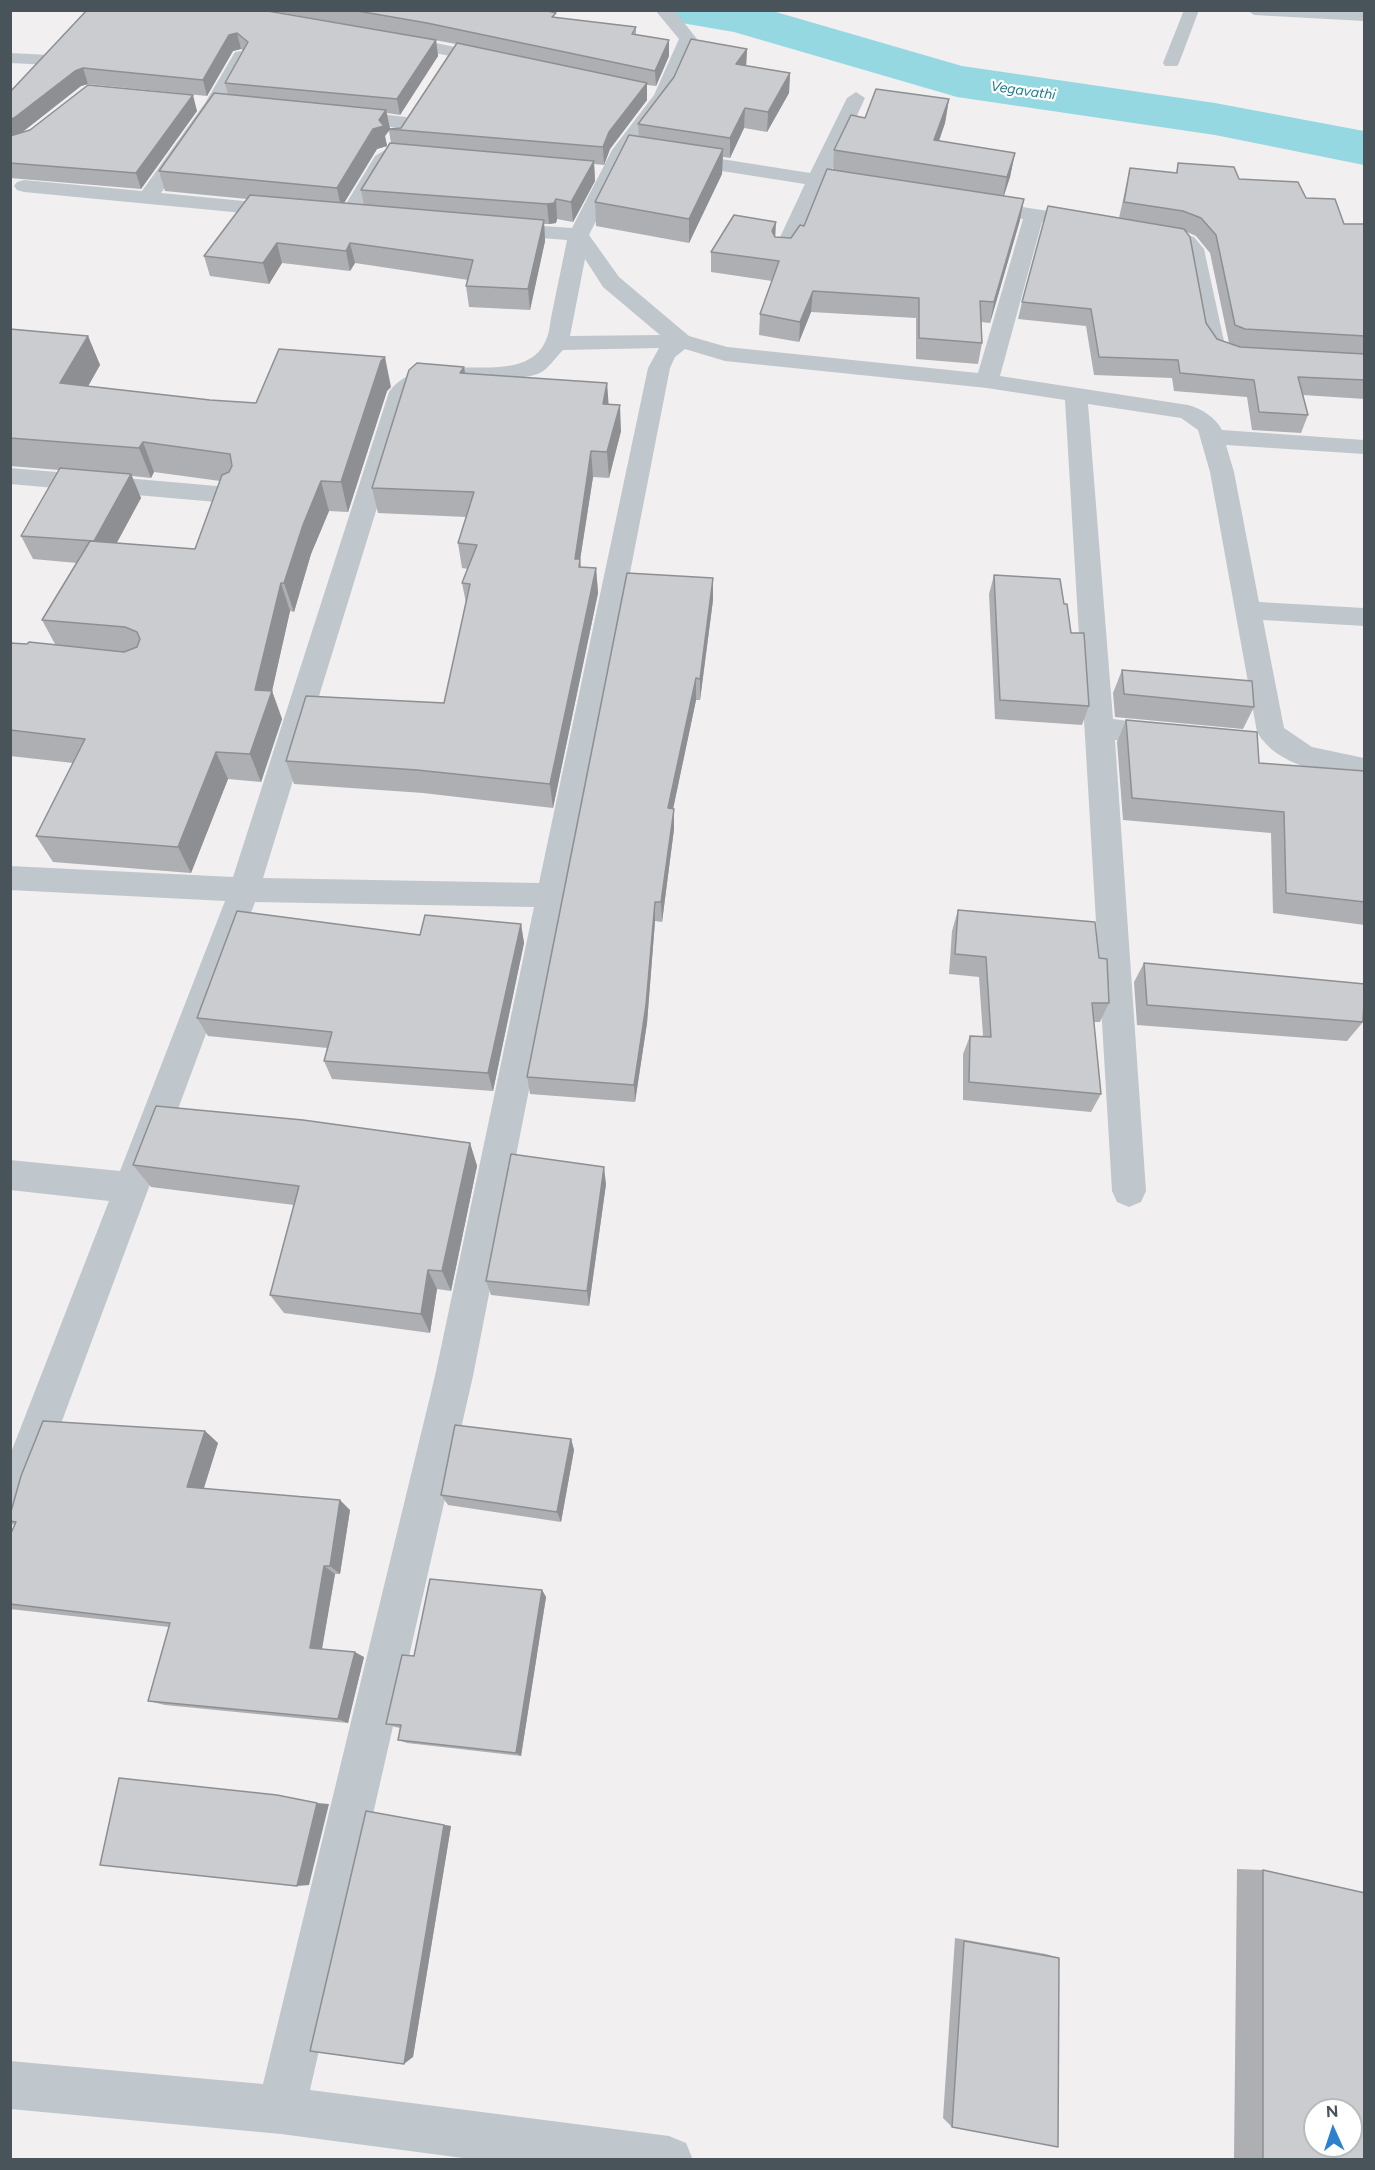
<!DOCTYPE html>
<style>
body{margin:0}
#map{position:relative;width:1375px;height:2170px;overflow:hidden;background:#f1eff0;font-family:Figtree,sans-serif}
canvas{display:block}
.frame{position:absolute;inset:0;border:12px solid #49545a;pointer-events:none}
.north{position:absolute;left:1303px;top:2098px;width:60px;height:60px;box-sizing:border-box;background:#fff;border:2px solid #b6bbbd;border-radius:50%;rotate:357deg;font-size:16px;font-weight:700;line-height:24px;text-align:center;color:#49545a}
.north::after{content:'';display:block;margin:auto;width:21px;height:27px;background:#2e81cd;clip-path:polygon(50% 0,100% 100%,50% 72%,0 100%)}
</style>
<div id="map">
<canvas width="1375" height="2170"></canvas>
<div class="frame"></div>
<div class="north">N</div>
</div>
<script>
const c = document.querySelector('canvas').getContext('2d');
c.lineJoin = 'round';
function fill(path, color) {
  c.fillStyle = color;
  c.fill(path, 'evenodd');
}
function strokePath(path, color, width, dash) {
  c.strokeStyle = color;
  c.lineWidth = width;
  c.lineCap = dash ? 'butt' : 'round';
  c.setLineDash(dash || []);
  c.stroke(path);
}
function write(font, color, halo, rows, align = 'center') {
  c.font = font + ' Figtree,sans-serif';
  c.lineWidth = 4.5;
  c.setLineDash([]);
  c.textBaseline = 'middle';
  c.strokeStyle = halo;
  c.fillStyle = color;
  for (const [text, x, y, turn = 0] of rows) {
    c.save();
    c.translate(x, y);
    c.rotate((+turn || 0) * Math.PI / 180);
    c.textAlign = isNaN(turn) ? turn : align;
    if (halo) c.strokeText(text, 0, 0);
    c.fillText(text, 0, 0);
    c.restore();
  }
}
fill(new Path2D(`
 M663,10H769L962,66L1215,103L1364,131V165L1215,135L957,97L734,32L670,21Z`), '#95d8e2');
fill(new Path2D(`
 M1184,10H1199L1179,63L1177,66H1165L1163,63Z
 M1247,10L1364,12V21L1254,15Z`), '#bfc7cc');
fill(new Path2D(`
 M655,10H674L697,39L672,96L631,151L589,235L619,277L689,336L727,347L978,373L1023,219L969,210L966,206L969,202L976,200L1088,217L1095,219L1098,223L1095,227L1088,229L1042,222L1000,376L1188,405C1201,408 1216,418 1222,430L1364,440V454L1226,445L1234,472L1259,602L1364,608V626L1263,620L1284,728L1312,747L1364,758V778C1328,774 1277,767 1257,732L1210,472L1198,430L1181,418L1088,404L1113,719L1176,727L1180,734L1176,741L1166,744L1115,740L1146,1191L1141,1202L1129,1207L1117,1202L1112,1191L1065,400L987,388L725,361L685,349L675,357L670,368L473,1376L310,2090L669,2136L686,2143L693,2160H478L281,2134L10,2109V2061L263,2084L435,1376L534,907L255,902L30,1507L24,1521L10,1526V1455L109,1201L10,1190V1160L120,1171L225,901L10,890V866L233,877L389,392C425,341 523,395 546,340C550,332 550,321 552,313C557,289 562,264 567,240L500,235L493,233L490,229L493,225L500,223L572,228L612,150L654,95L679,39ZM585,259L603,287L660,335L570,336ZM659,348L648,368L539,883L263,878L412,394C434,368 506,387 540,373C548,369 556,357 563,350Z
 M392,34L494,55L503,60L494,65L386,43L383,39L386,35Z
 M241,51L250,56L223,103L161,193L285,205L292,207L295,211L292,215L285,217L24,192L17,190L14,186L17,182L24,180L142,191L205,103L235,52Z
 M10,53L50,55L59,60L50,65L10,63Z
 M856,92L865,98L829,176L873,184L876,188L873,192L866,194L824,187L790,256H776L773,252L805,184L677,164L667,158L677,152L810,173L847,98Z
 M345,110L406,117L416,123L406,129L338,120L335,116Z
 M385,150L395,156L358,217L355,221H341L338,217L375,156Z
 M1151,226L1194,237L1204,249L1224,341L1227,345L1250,351L1253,356L1250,361L1242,363L1211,355L1202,341L1187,254L1180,245L1144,236L1141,232L1144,228Z
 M10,468L228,487L237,489L240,495L237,501L228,503L10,484Z`), '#bfc7cc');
fill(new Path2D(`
 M87,10L436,40L438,56L400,115L387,113L390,129L401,128L456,44L429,39L266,10H544L556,18L636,27V35L669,40V56L656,86L647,85V100L610,149L604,165L594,164L595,181L573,222L557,219L556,223L549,224H544L545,241L530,310L469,307L466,286L468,280L355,263L350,271L282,263L269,284L210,276L204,256L247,199L165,191L159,171L228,94L225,83L243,51L241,49L233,51L207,96L88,84L81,86L21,133L197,111L141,189L10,178V92ZM389,131L391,143L361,190L364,205L344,203L377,149L387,146L385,136Z
 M747,49L746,66L790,73L789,93L767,132L744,128L730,158L723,157L722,174L689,243L596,226L595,202L639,137L638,124Z
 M949,99L945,123L939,141L1015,153L1010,177L1004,196L1020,220L990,323L981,322L982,343L978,364L916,359V318L811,312L799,342L759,335L760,314L772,281L711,272V252L775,237L791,238L804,226L833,170L834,150L865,118Z
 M1178,163L1239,179L1306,198L1344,224H1365V399L1303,395L1308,415L1301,433L1252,430L1247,397L1174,391L1172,378L1094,375L1086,326L1018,319L1022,302L1119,218L1130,168L1176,173ZM1187,232L1196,236L1210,253L1229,343L1217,339L1206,323ZM1239,347L1298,351L1240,347Z
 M10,329L88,336L100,365L88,386L210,400L256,403L391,387L387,391L348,512L329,511L311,554L294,612L290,611L272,691L282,719L261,782L228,779L191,873L53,862L36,836L73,763L10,756V643L27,644H55L42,620L77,563L33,559L21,536L59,470L10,466ZM154,472L220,481L195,549L116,543L141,498L132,476L151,478Z
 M464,367L465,374L607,383L608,405L621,431L609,478L593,477L580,560L581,567L596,568L598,593L553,808L423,793L294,784L286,761L444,703L466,603L462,583L468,569L462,568L458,543L466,517L378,513L372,488Z
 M994,575L1064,604L1089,706L1082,725L995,719L989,594Z
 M713,600L700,700H696L673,809L674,829L662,922L655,921L647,1023L635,1102L530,1094L527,1077Z
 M1122,670L1254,707L1243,729L1115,717L1113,693Z
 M1126,720L1259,763L1365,771V925L1273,913L1271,833L1123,820L1117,742Z
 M958,910L1099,958L1109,1003L1100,1022H1094L1101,1094L1091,1112L963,1100V1054L970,1036H983L979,977L949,974L952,931Z
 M521,924L524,943L493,1091L332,1079L324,1061L327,1048L208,1036L197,1018L420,935Z
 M1144,963L1363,1022L1347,1041L1137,1025L1134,982Z
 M470,1143L477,1166L451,1291L437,1289L430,1333L284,1313L270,1295L294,1205L151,1187L133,1165Z
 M606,1184L589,1306L491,1295L486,1281Z
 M205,1431L218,1443L204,1488L350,1510L340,1574H335L322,1649L364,1657L348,1723L165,1705L148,1701L169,1627L10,1609V1535L15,1524L10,1522V1515Z
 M571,1439L574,1450L561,1522L448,1505L441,1495Z
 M542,1590L546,1597L521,1756L407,1743L398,1740L400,1728L395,1727L386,1724L414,1656Z
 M366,1811L451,1826L413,2057Z
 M1237,1869L1263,1870L1365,2160H1234Z
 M955,1938L1046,1954L1059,1958L952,2127L943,2118Z`), '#aeafb3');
fill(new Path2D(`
 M237,33L241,49L233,51L207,96L203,80L229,35Z
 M436,40L438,56L400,115L397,99Z
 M669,40V56L656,86L655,71Z
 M747,49L746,68L736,64Z
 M83,68L88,84L81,86L20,134L10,137V119L75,71Z
 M790,73L789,93L767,132L768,112Z
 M647,83V100L610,149L604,165L603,147L609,132Z
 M193,95L197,111L141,189L136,173Z
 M949,99L945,123L931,164L934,140Z
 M745,108L744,128L730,158V138Z
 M386,110L390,129L385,136L387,146L377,149L341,208L337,188Z
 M723,149L722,174L689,243V219Z
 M1015,153L1010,177L1002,201L1007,177Z
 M594,161L595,181L573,222L571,202Z
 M556,199L557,219L556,223L549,224L547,204Z
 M1024,199L1020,220L990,323L994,302Z
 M544,220L545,241L530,310L528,289Z
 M776,222L775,242L772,231Z
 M277,243L282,263L269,284L263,263Z
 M350,243L355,263L350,271L346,251Z
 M813,291L811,312L799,342L800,322Z
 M88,336L100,365L73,413L60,383Z
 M385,357L391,387L387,391L348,512L341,482L381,361Z
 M464,367L468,393L460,373Z
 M607,383L609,409L603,404Z
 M620,405L621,431L609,478L607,452Z
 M143,442L154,472L151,478L139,448Z
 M591,451L593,477L580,560L582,585L575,559Z
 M131,474L141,498L105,565L94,541Z
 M321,481L329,511L311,554L294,612L284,583L303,525Z
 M596,568L598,593L553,808L550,784Z
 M713,578V600L700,700V679Z
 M281,583L290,611L272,691L282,719L261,782L250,754L255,690Z
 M696,678V700L669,828L668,808Z
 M216,752L228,779L191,873L178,847Z
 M674,809V829L662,922L661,902Z
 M655,902V921L647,1023L635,1102L634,1085Z
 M521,924L524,943L493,1091L488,1073Z
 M470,1143L477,1166L451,1291L442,1271Z
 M604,1167L606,1184L589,1306L587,1291Z
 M428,1270L437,1289L430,1333L421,1314Z
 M205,1431L218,1443L201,1497L187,1487Z
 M571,1439L574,1450L561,1522L557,1512Z
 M340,1500L350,1510L340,1574L330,1566Z
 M324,1566L335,1574L321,1654L310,1648Z
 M542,1590L546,1597L521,1756L516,1753Z
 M355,1652L364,1657L348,1723L338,1719Z
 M317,1803L329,1804L309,1885L297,1886Z
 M444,1825L451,1826L413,2057L404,2064Z`), '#8d8f92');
const building = new Path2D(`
 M87,10H262L436,40L397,99L225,83L248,42L237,33L229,35L203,80L83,68L75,71L14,118L10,119V92Z
 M352,10H544L556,13L552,17L636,27L632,34L669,40L655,71L427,23Z
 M691,39L747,49L736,64L790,73L768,112L745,108L730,138L638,124L674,77Z
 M457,43L647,83L609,132L603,147L389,129L401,128Z
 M88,85L193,95L136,173L10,163V136L30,130Z
 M876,89L949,99L934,140L1015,153L1007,177L834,150L851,115L865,118Z
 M214,93L386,110L379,120L384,126L373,129L337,188L159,171Z
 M629,135L723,149L689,219L595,202Z
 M390,143L594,161L571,202L556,199L554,203L547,204L361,190Z
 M1178,163L1234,167L1239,179L1298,182L1306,198L1335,199L1344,224H1365V336L1245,329L1235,325L1216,235L1201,218L1183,211L1124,202L1130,168L1177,173Z
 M827,169L1024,199L994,302L980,301L982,343L919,338V298L813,291L800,322L760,314L779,261L711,252L734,215L776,222L772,231L775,237L791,238L800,225L804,226Z
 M250,195L544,220L528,289L466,286L473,260L350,243L346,251L277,243L263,263L204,256Z
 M1048,206L1184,229L1190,237L1206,323L1217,339L1240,347L1365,354V380L1298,377L1308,415L1259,412L1254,380L1180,373L1178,360L1099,357L1091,309L1022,302Z
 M10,329L88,336L60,383L210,400L256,403L279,349L385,357L381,361L341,482L321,481L303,525L284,583H281L255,690L272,691L250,754L216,752L178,847L36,836L85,739L10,730V643L27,644L29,642L124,652L137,647L140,639L137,632L125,627L42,620L90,541L195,549L222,475L229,472L232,466L230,454L143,442L139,448L10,438Z
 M417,363L464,367L460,373L607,383L603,404L620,405L607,452L591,451L575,559H580L579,567L596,568L550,784L417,770L286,761L306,696L444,703L470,584L462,583L477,545L458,543L474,492L372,488L409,370Z
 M60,468L131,474L94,541L21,536Z
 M627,573L713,578L700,679L696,678L668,808L674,809L661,902H655L646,1005L634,1085L527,1077Z
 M994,575L1060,579L1064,604H1067L1071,633H1084L1089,706L1000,700Z
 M1122,670L1252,681L1254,707L1124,694Z
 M1126,720L1257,732L1259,763L1365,771V902L1286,893L1284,812L1132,798Z
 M958,910L1095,922L1099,958L1107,959L1109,1003H1092L1101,1094L969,1082L970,1036L991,1037L986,957L955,954Z
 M237,911L420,935L425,915L521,924L488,1073L324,1061L332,1032L197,1018Z
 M1144,963L1365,984L1363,1022L1147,1005Z
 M156,1106L303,1120L470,1143L442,1271L428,1270L421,1314L270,1295L299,1186L133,1165Z
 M511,1154L604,1167L587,1291L486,1281Z
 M43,1421L205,1431L187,1487L340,1500L330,1566H324L310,1648L355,1652L338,1719L148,1701L170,1623L10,1604V1535L16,1522L10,1521V1515L21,1476Z
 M455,1425L571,1439L557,1512L441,1495Z
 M430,1579L542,1590L516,1753L398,1740L401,1725L386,1724L402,1655L414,1656Z
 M119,1778L277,1795L317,1803L297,1886L100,1865Z
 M366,1811L444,1825L404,2064L310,2051Z
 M1263,1870L1365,1893V2160H1263ZM1315,2110H1351V2146H1315Z
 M964,1941L1059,1958L1058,2147L952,2127Z`);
fill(building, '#caccd0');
strokePath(building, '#8d8f92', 1.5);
write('italic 14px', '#1c7e8c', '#fff', [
 ["Vegavathi",1023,91,8]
]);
</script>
